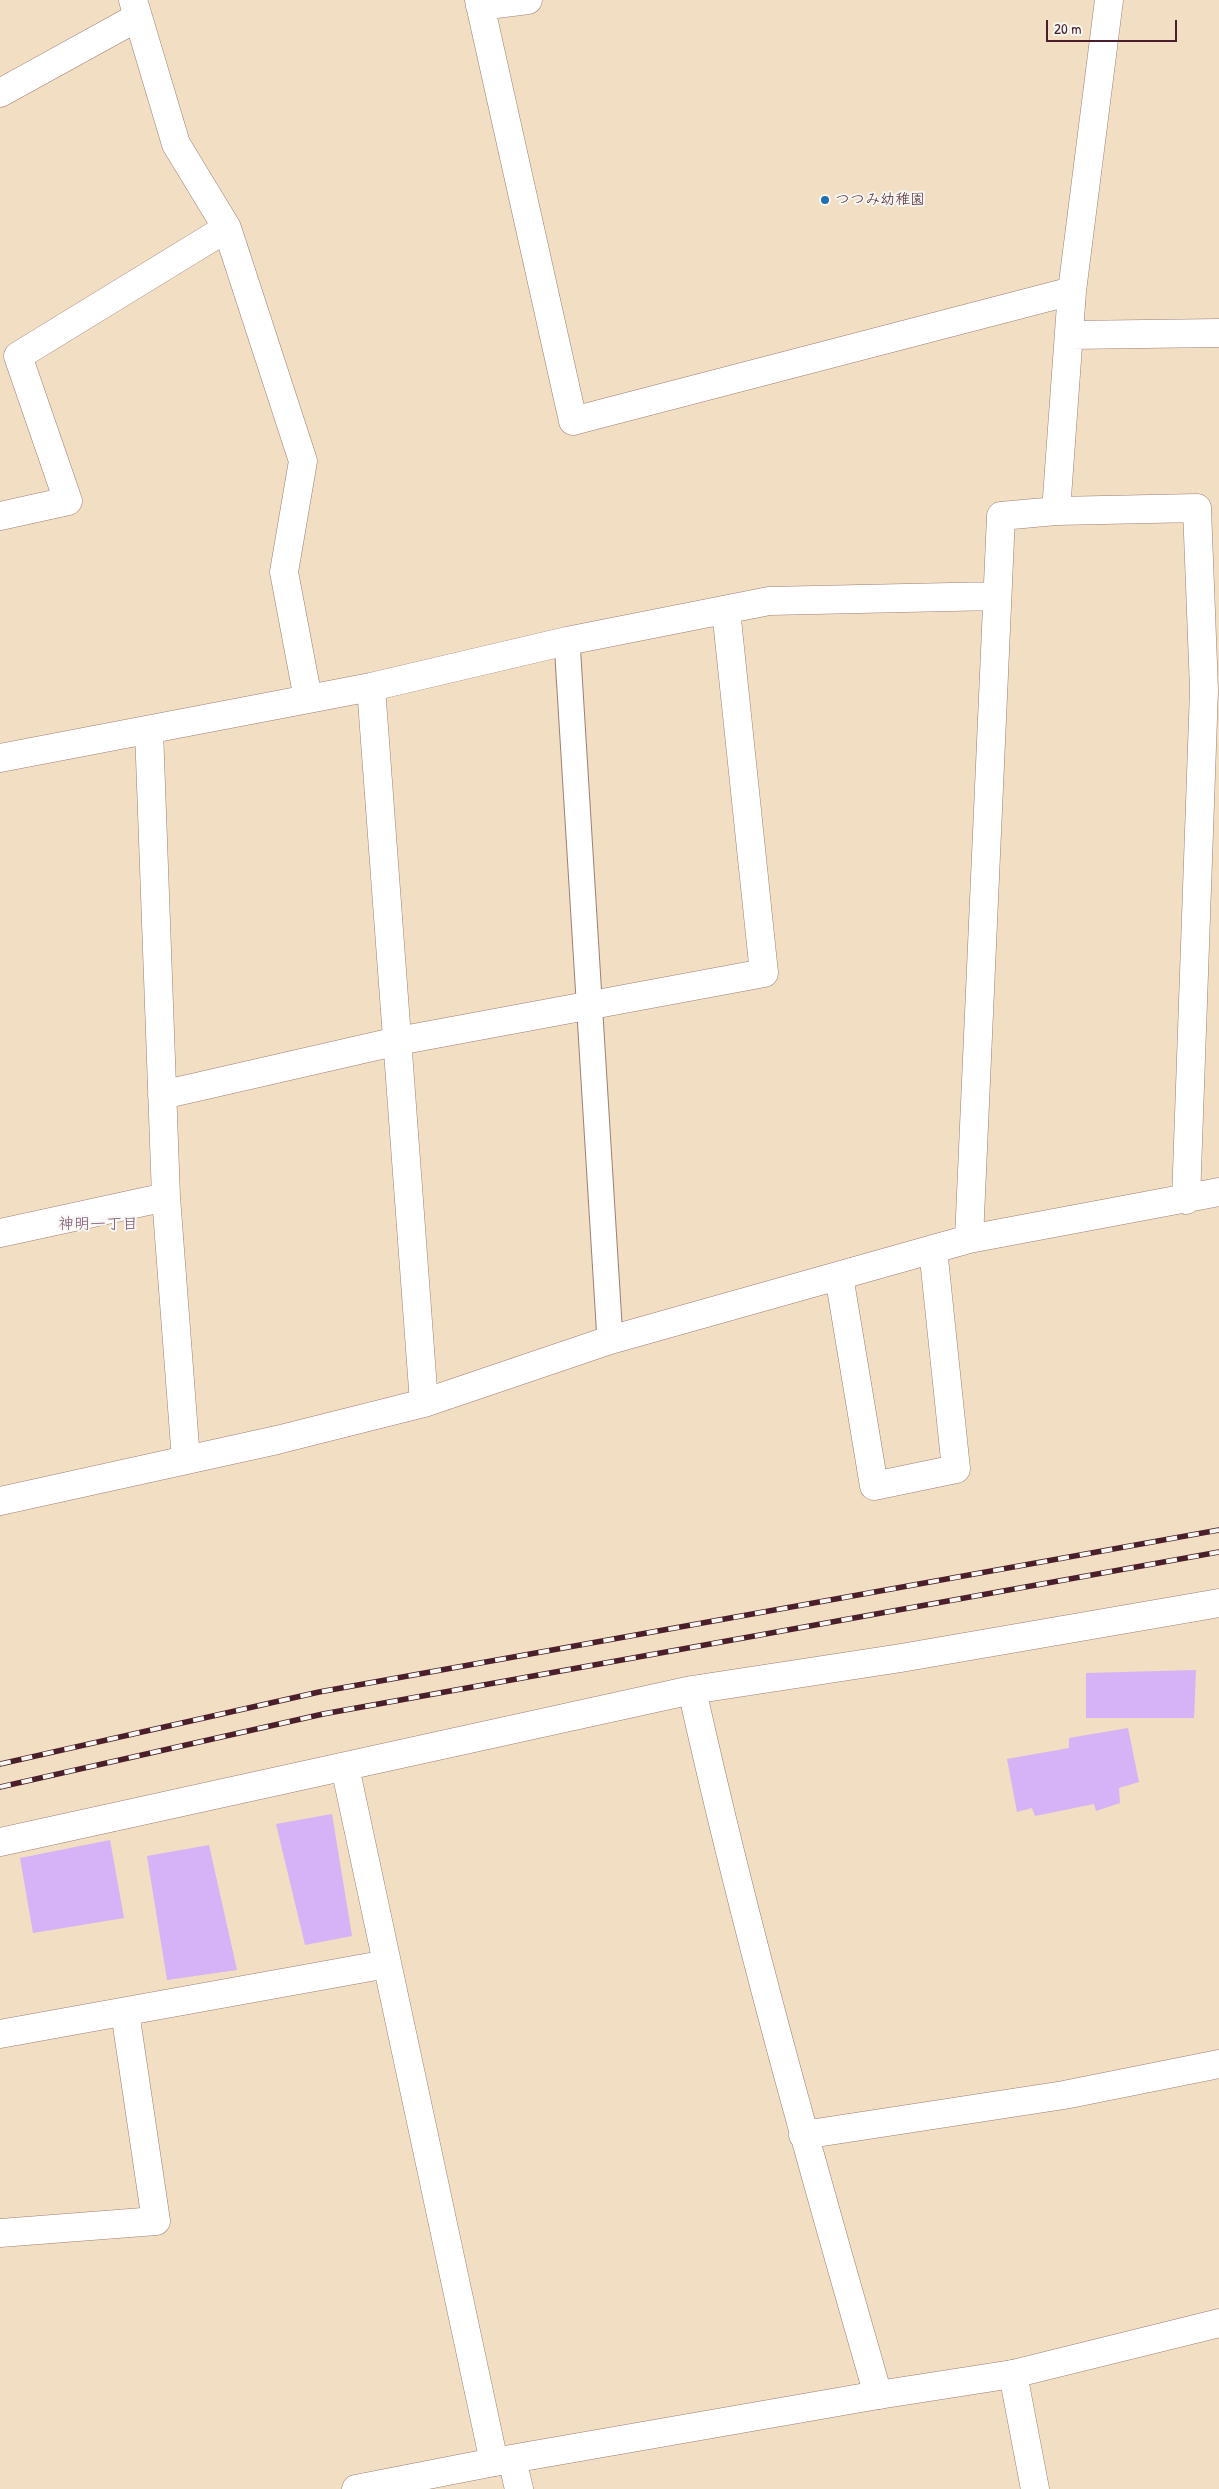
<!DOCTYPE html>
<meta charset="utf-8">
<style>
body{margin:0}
#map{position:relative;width:1219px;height:2489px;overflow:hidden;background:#f2dec2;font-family:"Patrick Hand",sans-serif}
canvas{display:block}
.scale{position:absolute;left:1046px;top:20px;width:131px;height:22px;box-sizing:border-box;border:2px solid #4a1f2b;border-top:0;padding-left:6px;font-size:15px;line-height:18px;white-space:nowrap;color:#4a1f2b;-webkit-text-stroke:4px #f6f6f2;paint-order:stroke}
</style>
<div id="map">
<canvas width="1219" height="2489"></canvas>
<div class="scale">20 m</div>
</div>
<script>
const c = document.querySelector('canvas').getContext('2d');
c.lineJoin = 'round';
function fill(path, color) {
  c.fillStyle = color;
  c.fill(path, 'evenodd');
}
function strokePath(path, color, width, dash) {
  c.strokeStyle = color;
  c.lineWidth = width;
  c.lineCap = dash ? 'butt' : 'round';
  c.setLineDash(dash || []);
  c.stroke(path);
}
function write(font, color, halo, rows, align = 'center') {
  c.font = font + ' "Patrick Hand","Klee One",sans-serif';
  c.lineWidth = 4;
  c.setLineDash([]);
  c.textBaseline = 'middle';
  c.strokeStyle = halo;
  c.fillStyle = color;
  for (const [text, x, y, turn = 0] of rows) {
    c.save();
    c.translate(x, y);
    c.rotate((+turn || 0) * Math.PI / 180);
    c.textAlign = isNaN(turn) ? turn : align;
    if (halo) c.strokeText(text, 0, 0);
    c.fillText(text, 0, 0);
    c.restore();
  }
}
fill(new Path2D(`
 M1196,1670L1194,1718H1086V1673Z
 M1128,1728L1139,1782L1119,1788L1120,1803L1096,1811L1094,1804L1035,1816L1032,1808L1017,1812L1007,1759L1069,1748V1738Z
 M332,1814L352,1936L305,1945L276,1824Z
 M110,1840L124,1918L33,1933L20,1858Z
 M209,1845L237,1970L167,1980L147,1856Z`), '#d6b2f7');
const service = new Path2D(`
 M567,641L610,1340`);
const minor = new Path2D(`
 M133,0L176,144L227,228L303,461L284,572L308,699
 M479,0L573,421L1072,291
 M480,6L528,0
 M0,93L138,17
 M1070,335L1219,333
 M1056,511L1072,291L1109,0
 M0,516L68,501L18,356L227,228
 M371,687L424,1403
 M149,730L166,1197L186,1460
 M0,758L371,687L567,641L769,601L996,596
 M162,1095L398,1041L764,973L726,610
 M0,1233L166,1197
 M969,1239L1001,516L1056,511L1197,508L1204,690L1186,1200
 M839,1276L874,1486L956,1469L933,1249
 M0,1501L277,1440L424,1403L610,1340L969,1239L1219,1192
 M692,1690C745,1928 811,2162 878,2395
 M345,1767L494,2462
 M0,1842L692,1690L901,1658L1219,1603
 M0,2034L387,1964
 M803,2135L1064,2095L1219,2064
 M0,2233L156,2221L125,2012
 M1013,2374L1035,2489`);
const tertiary = new Path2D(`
 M512,2459L519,2489
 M356,2489L494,2462L878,2395L1013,2374L1219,2323`);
strokePath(service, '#9e7e76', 27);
strokePath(minor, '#9e7e76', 29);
strokePath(tertiary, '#9e7e76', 29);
strokePath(service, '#fff', 25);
strokePath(minor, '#fff', 28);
strokePath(tertiary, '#fff', 28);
const rail = new Path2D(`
 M0,1764L319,1692L1219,1530
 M0,1787L323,1714L1219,1552`);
strokePath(rail, '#4a1f2b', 5.5);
strokePath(rail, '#f6f6f2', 4, [11]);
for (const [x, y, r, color] of [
 [825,200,5,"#1f6fb2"]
]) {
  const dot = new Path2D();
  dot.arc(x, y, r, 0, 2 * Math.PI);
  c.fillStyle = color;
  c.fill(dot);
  strokePath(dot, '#f6f6f2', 2);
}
write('15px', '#4a1f2b', '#f6f6f2', [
 ["つつみ幼稚園",835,200]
], 'left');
write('16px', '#7b5272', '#f6f6f2', [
 ["神明一丁目",98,1225]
]);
</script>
